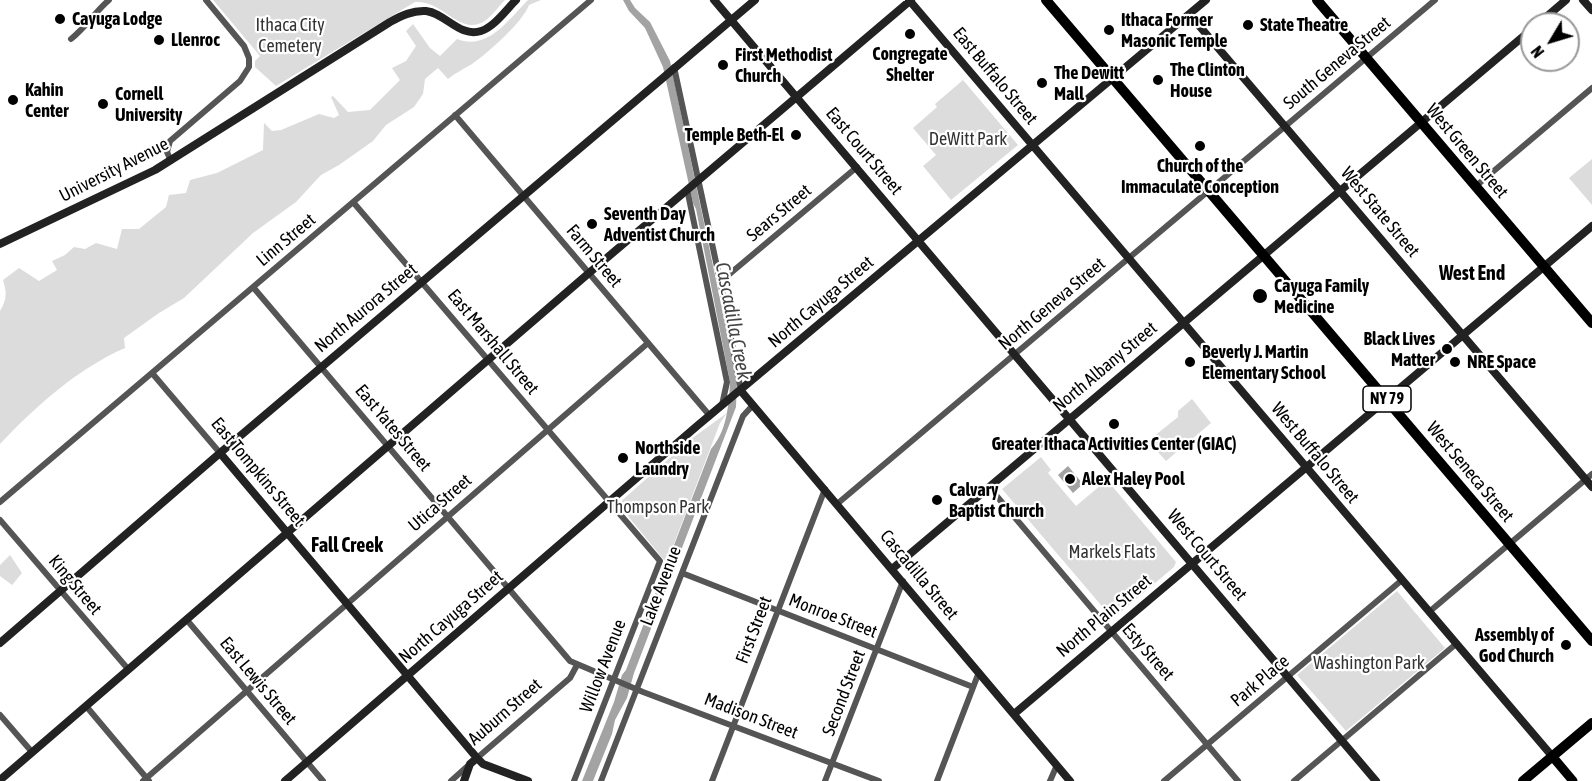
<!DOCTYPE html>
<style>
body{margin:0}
#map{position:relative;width:1592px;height:781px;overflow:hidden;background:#fff;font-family:"Asap Condensed",sans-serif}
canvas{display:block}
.north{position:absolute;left:1520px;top:12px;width:60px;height:60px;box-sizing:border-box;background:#fff;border:2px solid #999;border-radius:50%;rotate:232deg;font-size:16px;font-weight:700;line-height:24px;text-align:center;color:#000}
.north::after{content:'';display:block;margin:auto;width:21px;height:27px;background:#000;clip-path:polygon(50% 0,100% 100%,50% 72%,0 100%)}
</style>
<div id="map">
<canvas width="1592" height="781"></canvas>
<div class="north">N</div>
</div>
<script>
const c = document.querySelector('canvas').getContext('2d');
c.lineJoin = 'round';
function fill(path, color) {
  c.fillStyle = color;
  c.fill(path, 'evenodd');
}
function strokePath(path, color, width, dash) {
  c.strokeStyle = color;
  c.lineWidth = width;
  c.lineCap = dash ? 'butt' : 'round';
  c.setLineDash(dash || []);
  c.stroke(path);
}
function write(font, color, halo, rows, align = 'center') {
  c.font = font + ' "Asap Condensed",sans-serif';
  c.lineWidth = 4.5;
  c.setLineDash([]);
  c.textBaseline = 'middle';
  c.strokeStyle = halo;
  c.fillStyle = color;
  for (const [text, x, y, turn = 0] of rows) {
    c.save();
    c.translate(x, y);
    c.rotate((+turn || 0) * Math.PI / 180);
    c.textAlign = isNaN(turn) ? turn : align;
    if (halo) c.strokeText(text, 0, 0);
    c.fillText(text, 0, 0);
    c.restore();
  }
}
fill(new Path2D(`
 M213,0H505C498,7 490,19 481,23C458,33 442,0 415,2L276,86L255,67V61L260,56Z
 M528,0H541L529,5C522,23 489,52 472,64C464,69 455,73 448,79L438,68L425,79L423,94L414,107L386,125L373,141L339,165L321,175L296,202L253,233L184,298L159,313L124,338L125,348C77,369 36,406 0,444V311C7,299 7,293 3,280L19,268L39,281L57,270L52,261L65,255L74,247L85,249L96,243L117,249L122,229H139L166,207L169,195L186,193L190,180L217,173L263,150L264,123L272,131L281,130L319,114L334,118L339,115L331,97L333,96L348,112L370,110L400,80L392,68L406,61L416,46L406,31L413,24L430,48L440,56L457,39C488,51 508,20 528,0Z
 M963,80L1018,145L951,200L923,166L936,155L913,128L937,107L935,104Z
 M1592,159V205L1569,178Z
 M1192,399L1211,423L1166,461L1148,441L1178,417V411Z
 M727,413L720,423L667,562L664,560L618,504L691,439Z
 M1041,457L1051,470L1048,473L1076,506L1107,480L1176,562L1174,567L1116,616L1112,618L1002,489Z
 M10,555L22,573L12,585L0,576V565Z
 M1397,591L1445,648L1346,731L1297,675Z`), '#dcdcdc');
fill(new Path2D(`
 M623,0H630L635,8L650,22L670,61L737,380L736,407L634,673L627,698L615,720L612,734L593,781H582L614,702L622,675L626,670L711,449C727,431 729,404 730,382L696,209L693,203L663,67L645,28L629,11Z
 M1068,466L1083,484L1073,493L1058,475Z`), '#a3a3a3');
strokePath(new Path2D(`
 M71,39C86,27 95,12 109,0
 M674,67L722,290L741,391
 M455,115L710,416
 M171,161L167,152L170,141L240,81L249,67V58L244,46L206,0
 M1476,186L1592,88
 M687,189L727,382L722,405
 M353,202L660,561L574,781
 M720,282L857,167
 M253,287L570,661L643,692L879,781
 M152,373L220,453
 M989,487L1238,781
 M0,502L591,0
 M837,504L1435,0
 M0,520L128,669
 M682,573L973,687
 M1429,612L1592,474
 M186,619L323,781
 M86,706L149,781
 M0,715L32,752
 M477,758L570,678L577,665
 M143,781L648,343
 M451,781L470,764
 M601,781L743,416L753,405
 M712,781L825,489
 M825,781L903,581
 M937,781L979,672
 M1050,781L1057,765
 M1164,781L1402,580
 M1294,781L1456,644`), '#555', 6);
strokePath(new Path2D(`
 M714,0L1376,781
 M909,0L1552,756
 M1583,0L1592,10
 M1190,15L1592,487
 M1538,24L1566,0
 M0,244L155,170L390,22C401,16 413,10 426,11C445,13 460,38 481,31C494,27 506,10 516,0
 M741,391L1070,781
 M220,453L477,758L483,764L528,781
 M892,569L1532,29
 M0,643L220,453L755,0
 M1014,714L1592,226
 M0,780L589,273L911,0
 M285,781L697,426L1206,0
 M464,781L470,764L477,758`), '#222', 8);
strokePath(new Path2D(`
 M1552,756L1573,781`), '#000', 9);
strokePath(new Path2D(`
 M1046,0L1592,641
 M1317,0L1592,323
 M1523,781L1592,723`), '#000', 10);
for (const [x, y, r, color] of [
 [60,19,6,"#000"],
 [1248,25,6,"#000"],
 [1109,30,6,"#000"],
 [910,34,6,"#000"],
 [159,40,6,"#000"],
 [723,65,6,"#000"],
 [1158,80,6,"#000"],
 [1042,83,6,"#000"],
 [13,100,6,"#000"],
 [103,104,6,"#000"],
 [796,135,6,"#000"],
 [1200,146,6,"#000"],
 [592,224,6,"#000"],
 [1260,296,8,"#000"],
 [1447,349,6,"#000"],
 [1190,362,6,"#000"],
 [1455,362,6,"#000"],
 [1114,424,6,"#000"],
 [623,458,6,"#000"],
 [1070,479,6,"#000"],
 [937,500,6,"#000"],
 [1566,645,6,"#000"]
]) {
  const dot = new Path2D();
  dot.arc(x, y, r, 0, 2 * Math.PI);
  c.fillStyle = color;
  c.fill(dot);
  strokePath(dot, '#fff', 2);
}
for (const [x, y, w] of [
 [1387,399,48]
]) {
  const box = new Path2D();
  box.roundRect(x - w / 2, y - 13, w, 26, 4.5);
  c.fillStyle = '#fff';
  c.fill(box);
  strokePath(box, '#000', 1.5);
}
write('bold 16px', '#000', null, [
 ["NY 79",1387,399]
]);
write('bold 18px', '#000', '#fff', [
 ["Cayuga Lodge",72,19],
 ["Ithaca Former",1121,20],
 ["Masonic Temple",1121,41],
 ["State Theatre",1260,25],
 ["Llenroc",171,40],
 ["Congregate",910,54,"center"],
 ["Shelter",910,75,"center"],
 ["First Methodist",735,55],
 ["Church",735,76],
 ["The Clinton",1170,70],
 ["House",1170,91],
 ["The Dewitt",1054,73],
 ["Mall",1054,94],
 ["Kahin",25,90],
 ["Center",25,111],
 ["Cornell",115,94],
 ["University",115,115],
 ["Temple Beth-El",784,135,"right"],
 ["Church of the",1200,166,"center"],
 ["Immaculate Conception",1200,187,"center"],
 ["Seventh Day",604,214],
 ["Adventist Church",604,235],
 ["Cayuga Family",1274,286],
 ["Medicine",1274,307],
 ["Black Lives",1435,339,"right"],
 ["Matter",1435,360,"right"],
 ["Beverly J. Martin",1202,352],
 ["Elementary School",1202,373],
 ["NRE Space",1467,362],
 ["Greater Ithaca Activities Center (GIAC)",1114,444,"center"],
 ["Northside",635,448],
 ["Laundry",635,469],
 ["Alex Haley Pool",1082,479],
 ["Calvary",949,490],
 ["Baptist Church",949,511],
 ["Assembly of",1554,635,"right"],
 ["God Church",1554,656,"right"]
], 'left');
write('18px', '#333', '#fff', [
 ["Ithaca City",290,25],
 ["Cemetery",290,46],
 ["DeWitt Park",968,139],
 ["Thompson Park",658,507],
 ["Markels Flats",1112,552],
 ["Washington Park",1369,663]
]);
write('18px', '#000', '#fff', [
 ["South Geneva Street",1337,63,-40],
 ["East Buffalo Street",995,76,50],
 ["East Court Street",864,151,50],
 ["West Green Street",1467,151,50],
 ["University Avenue",114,170,-27],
 ["West State Street",1380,212,50],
 ["Sears Street",779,213,-40],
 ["Linn Street",286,240,-40],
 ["Farm Street",594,256,50],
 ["North Cayuga Street",821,302,-40],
 ["North Geneva Street",1052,304,-40],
 ["North Aurora Street",366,308,-40],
 ["East Marshall Street",493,342,50],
 ["North Albany Street",1105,367,-40],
 ["East Yates Street",393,428,50],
 ["West Buffalo Street",1315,453,50],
 ["East Tompkins Street",258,472,50],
 ["West Seneca Street",1470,472,50],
 ["Utica Street",440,503,-41],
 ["West Court Street",1207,555,50],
 ["Cascadilla Street",919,575,50],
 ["King Street",75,585,50],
 ["Lake Avenue",661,586,-69],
 ["Monroe Street",833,616,21],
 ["North Plain Street",1104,616,-40],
 ["North Cayuga Street",451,617,-41],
 ["First Street",754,630,-69],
 ["Esty Street",1148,652,49],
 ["Willow Avenue",603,666,-69],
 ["East Lewis Street",258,681,50],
 ["Park Place",1260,681,-40],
 ["Second Street",844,693,-69],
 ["Auburn Street",505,712,-41],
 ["Madison Street",751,716,21]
]);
write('bold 20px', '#000', '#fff', [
 ["West End",1472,274],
 ["Fall Creek",347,546]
]);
write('italic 20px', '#444', '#fff', [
 ["Cascadilla Creek",733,321,79]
]);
</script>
